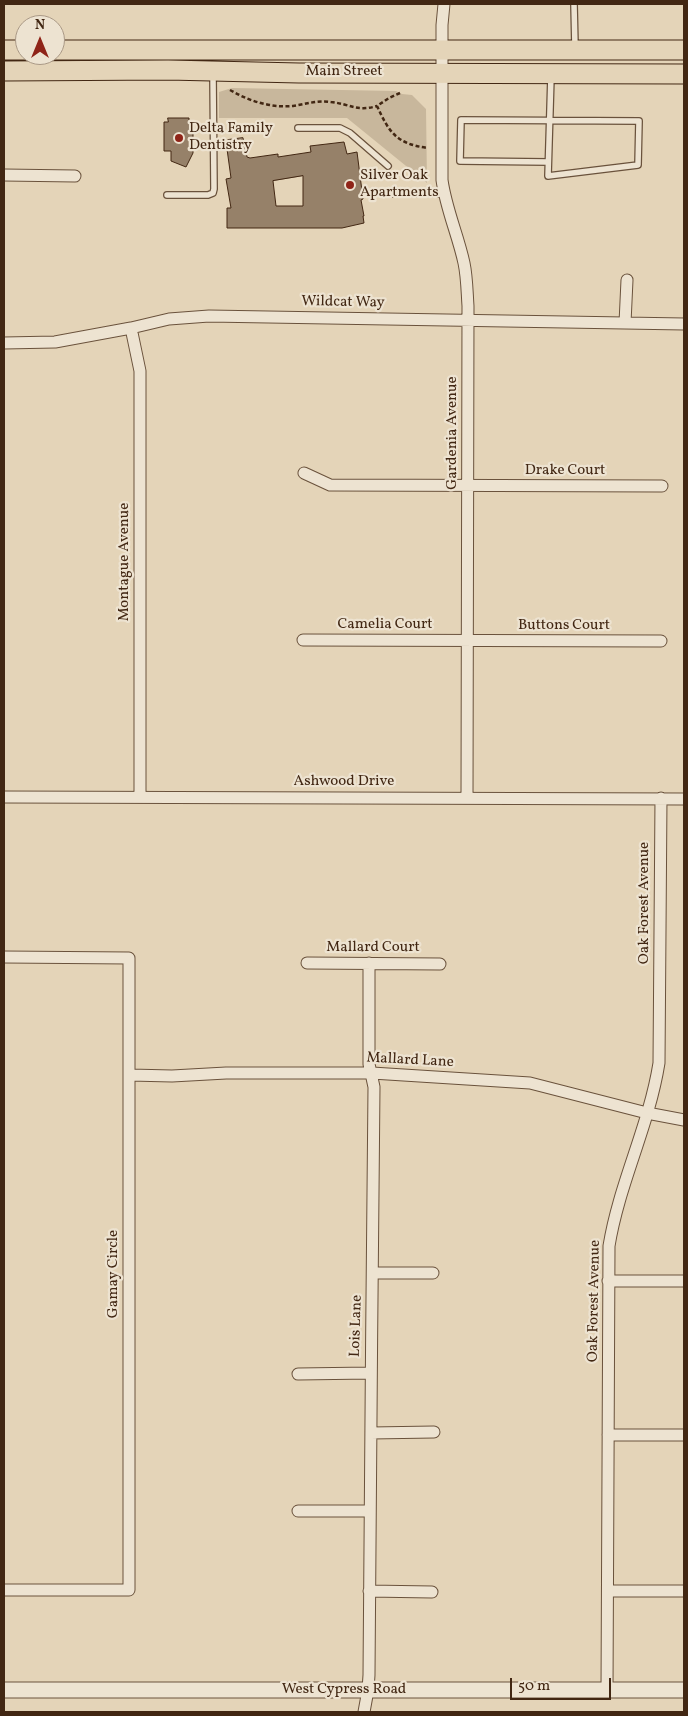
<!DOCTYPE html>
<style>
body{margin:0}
#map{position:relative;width:688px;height:1716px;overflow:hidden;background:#e4d4b8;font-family:Vollkorn,serif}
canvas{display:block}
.frame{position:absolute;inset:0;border:5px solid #422713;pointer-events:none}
.north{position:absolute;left:15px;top:15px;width:50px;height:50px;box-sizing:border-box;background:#ede3d1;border:1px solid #a99885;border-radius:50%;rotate:0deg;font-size:14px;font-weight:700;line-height:20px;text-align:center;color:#422713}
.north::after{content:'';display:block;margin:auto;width:18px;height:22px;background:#8f2418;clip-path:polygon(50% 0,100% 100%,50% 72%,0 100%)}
.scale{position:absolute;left:510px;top:1678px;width:101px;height:22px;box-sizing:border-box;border:2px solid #422713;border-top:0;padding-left:6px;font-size:15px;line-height:18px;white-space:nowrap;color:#422713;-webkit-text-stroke:4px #ede3d1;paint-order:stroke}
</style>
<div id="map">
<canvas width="688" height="1716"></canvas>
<div class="frame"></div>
<div class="north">N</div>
<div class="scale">50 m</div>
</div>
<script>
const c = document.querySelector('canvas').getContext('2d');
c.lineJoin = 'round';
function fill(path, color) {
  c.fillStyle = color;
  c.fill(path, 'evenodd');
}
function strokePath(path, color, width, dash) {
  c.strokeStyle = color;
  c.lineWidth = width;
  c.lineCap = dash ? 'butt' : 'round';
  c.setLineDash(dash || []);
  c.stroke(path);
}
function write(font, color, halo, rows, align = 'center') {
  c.font = font + ' Vollkorn,serif';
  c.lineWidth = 4.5;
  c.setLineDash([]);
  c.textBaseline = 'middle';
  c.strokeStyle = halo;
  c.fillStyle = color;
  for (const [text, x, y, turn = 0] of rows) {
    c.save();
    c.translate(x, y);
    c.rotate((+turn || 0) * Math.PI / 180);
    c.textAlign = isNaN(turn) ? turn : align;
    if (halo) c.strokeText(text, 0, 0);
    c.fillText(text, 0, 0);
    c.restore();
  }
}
fill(new Path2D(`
 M232,88L396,91L402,94L412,95L426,109L427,183L347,118H219V92Z`), '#c8b79c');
const building = new Path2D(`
 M168,118H189V132H193V153L186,167L171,161V151H164V122H168Z
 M243,138L247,157L250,158L278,154V157L311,152L310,146L344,142L347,154L357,152L363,199L361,200L364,216H363L364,223L342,228H227V208H231L226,179L231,178L227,149L230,148L228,140ZM303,176V206H276L273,181Z`);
fill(building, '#968169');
strokePath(building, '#422713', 1);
const service = new Path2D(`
 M574,4L575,47
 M298,128H340L350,133L388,166
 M548,162L460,161L461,120L639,121L638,165L548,176L551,76
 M389,194H444
 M167,195H208L213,193L214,189L213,75`);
const minor = new Path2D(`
 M444,4L442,25V180C446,209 458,235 464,263C467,277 467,292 468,306L467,797
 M4,175L75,176
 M625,323L627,280
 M131,328L140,371V797
 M4,343L55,342L131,328L169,319L209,316L684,324
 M304,473L330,485L662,486
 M303,640L661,641
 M4,797L684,799
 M4,957L129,958V1590H4
 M307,963L440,964
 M130,1075L172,1076L226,1073H372L530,1083L647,1113L684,1120
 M373,1273H433
 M608,1281H684
 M298,1374L370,1373
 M371,1433L434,1432
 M608,1435H684
 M298,1511H370
 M369,1591L432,1592
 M608,1591H684
 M607,1690L609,1246C619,1184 649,1126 659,1063L661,798
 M364,1712L368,1690L369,1675C369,1479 373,1283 374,1087L369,1064V963`);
const tertiary = new Path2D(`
 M4,1690H684`);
const primary = new Path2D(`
 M4,50H25
 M55,50H684
 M4,71L168,70L299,73L684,74`);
strokePath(service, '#6a523c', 8);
strokePath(minor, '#6a523c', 13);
strokePath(tertiary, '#6a523c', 17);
strokePath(primary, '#422713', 21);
strokePath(new Path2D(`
 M230,90C249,101 270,108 293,106C306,104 318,100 331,102C350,104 357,112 377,106
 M400,93L389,98L377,106C389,132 396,144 428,148`), '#422713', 2.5, [4, 2.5]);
strokePath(service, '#ede3d1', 5.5);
strokePath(minor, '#ede3d1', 11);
strokePath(tertiary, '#ede3d1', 15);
strokePath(primary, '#e4d4b8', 19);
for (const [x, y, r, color] of [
 [179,138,5,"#8f2418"],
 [350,185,5,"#8f2418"]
]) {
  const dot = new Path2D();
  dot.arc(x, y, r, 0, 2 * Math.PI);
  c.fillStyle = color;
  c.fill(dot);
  strokePath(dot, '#ede3d1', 2);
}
write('15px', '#422713', '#ede3d1', [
 ["Main Street",344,72],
 ["Wildcat Way",343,303,1],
 ["Gardenia Avenue",453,433,-90],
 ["Drake Court",565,471],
 ["Montague Avenue",125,562,-90],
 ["Camelia Court",385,625],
 ["Buttons Court",564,626],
 ["Ashwood Drive",344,782],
 ["Oak Forest Avenue",645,903,-90],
 ["Mallard Court",373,948],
 ["Mallard Lane",410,1061,3],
 ["Gamay Circle",114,1274,-90],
 ["Oak Forest Avenue",595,1301,-89],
 ["Lois Lane",357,1326,-88],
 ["West Cypress Road",344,1690]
]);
write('15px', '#422713', '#ede3d1', [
 ["Delta Family",189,129],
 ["Dentistry",189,146],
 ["Silver Oak",360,176],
 ["Apartments",360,193]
], 'left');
</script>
